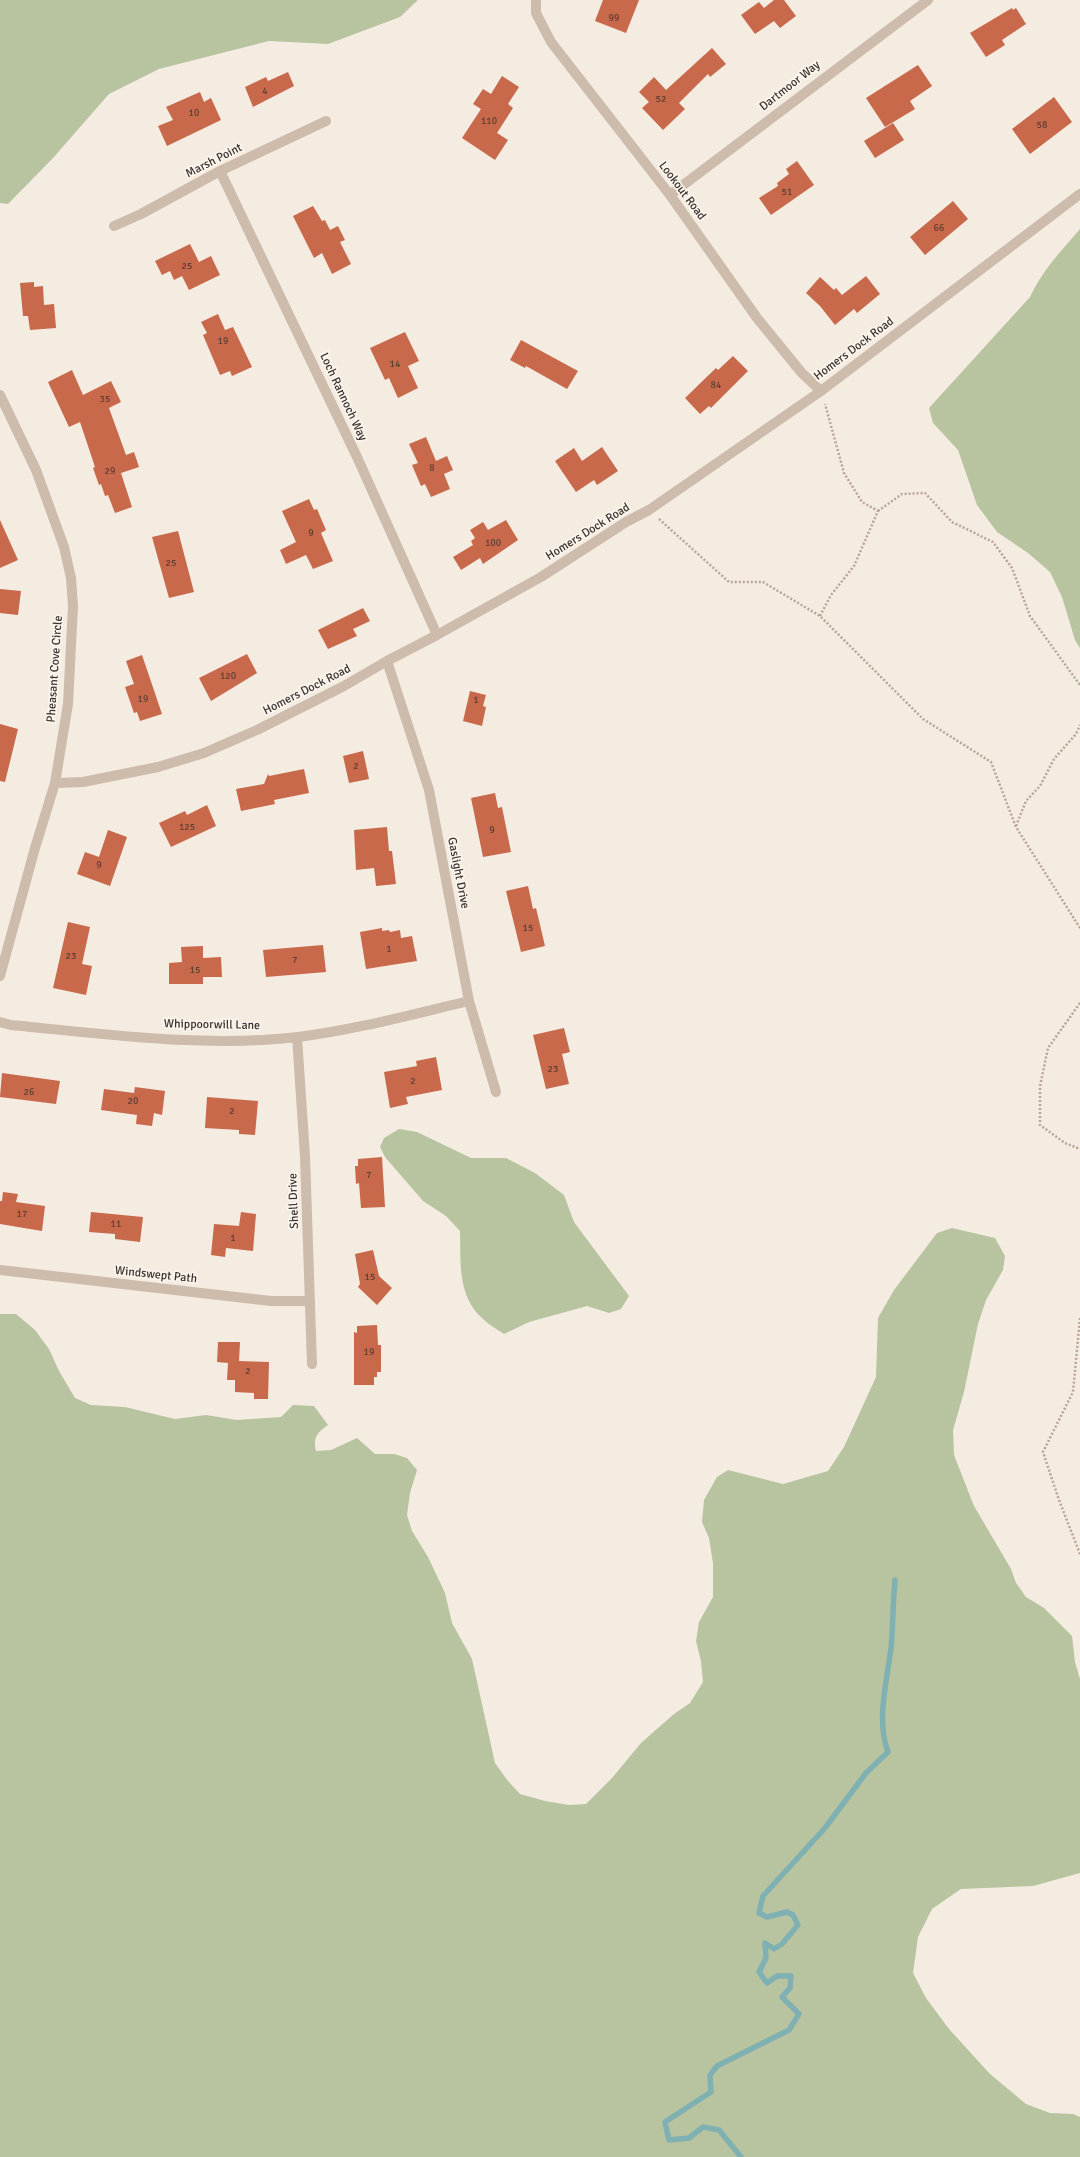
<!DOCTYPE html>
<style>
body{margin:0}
canvas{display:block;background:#f4ebe1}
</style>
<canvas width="1080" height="2157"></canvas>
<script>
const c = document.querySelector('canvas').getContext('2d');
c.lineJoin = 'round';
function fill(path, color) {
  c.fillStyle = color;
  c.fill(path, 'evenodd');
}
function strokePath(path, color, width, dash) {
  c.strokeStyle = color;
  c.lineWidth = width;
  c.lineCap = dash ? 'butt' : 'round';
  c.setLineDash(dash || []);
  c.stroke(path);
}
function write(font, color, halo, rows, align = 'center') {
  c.font = font + ' Signika,sans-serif';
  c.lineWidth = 3.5;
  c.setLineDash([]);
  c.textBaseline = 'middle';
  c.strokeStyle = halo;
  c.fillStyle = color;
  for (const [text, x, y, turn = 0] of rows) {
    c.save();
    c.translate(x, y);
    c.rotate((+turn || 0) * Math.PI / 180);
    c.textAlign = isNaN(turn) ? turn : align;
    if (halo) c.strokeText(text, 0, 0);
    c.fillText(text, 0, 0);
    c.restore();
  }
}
fill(new Path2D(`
 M0,0H418L400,17L328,44L269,41L159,69L109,94L53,158L8,204L0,203Z
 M1080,229V648L1075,640L1062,597L1050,572L1028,553L997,532L977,505L958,450L933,423L929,408L1030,297C1042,271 1061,251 1080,229Z
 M399,1129L417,1132L471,1158H506L535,1173L564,1195L574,1222L629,1296L621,1309L609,1313L587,1306L529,1322L504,1334C497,1329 489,1325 483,1319C457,1296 461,1262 460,1231L446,1216L423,1201L385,1157L380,1147L384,1138Z
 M952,1228L995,1238L1005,1256L1003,1270L986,1300L978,1324L964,1392L953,1430L954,1455L974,1506L1011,1569L1016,1583L1026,1597L1044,1608L1072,1636L1075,1662L1080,1679V1873L1033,1886L961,1889L932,1909L918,1937L913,1973L926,1998L949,2029L990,2074L1026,2104L1050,2113L1073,2114L1080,2117V2157H0V1314H16L35,1330L49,1349L59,1371L75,1398L91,1405L125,1407L175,1419L206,1415L237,1420L281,1417L293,1405L314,1406L328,1425C317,1433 313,1437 316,1451L331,1450L357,1438L375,1454H394L407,1458L417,1470L410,1493L407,1515L412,1531L428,1557L445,1593L452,1623L472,1659L495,1763L508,1781L520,1794L545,1801L569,1805L586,1804L612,1778L641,1743L674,1714L690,1703L703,1682L701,1661L696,1641L699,1622L713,1597V1563L709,1538L702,1522L704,1500L717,1477L728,1470L783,1484L828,1471L844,1447L876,1377L878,1318L894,1290L937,1233Z`), '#b8c4a0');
strokePath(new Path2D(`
 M741,2157L719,2130L703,2127L689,2138L669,2140L665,2122L711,2092L710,2075L717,2066L789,2030L799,2014L782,1997L790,1988L791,1976H777L767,1983L759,1972L766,1958L765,1943L774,1949L782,1944L798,1925L793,1915L787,1912L767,1917L759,1913L763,1896L825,1828L866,1773L888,1752C876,1720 887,1681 891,1648C893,1625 893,1602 895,1580`), '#7fb0b2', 5.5);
fill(new Path2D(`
 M603,0H639L626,33L595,21Z
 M774,0H784L796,16L780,28L774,21L755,34L741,15L759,2L764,8Z
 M1012,8L1013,10L1016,8L1026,24L1002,40L1005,45L986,57L970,33Z
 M712,48L726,64L710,77L708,74L679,103L685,109L663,130L642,108L649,102L639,92L654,77L666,90Z
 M918,65L932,86L910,101L915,109L885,127L866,98Z
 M288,72L294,86L253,107L245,87L266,77L268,81Z
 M502,76L519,87L508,104L513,108L497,133L508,140L495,160L462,138L481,109L473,104L483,89L491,94Z
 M200,92L204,102L211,98L221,120L167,146L158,126L173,120L166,107Z
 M1054,97L1072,122L1030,154L1012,129Z
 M893,123L904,140L875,158L864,141Z
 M797,161L814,185L771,215L759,198L778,186L777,183L789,174L786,169Z
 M953,201L968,219L925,255L910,237Z
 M313,206L322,221L325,220L330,230L338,226L345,240L340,242L351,264L332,274L322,253L314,258L293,216Z
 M190,244L199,262L211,256L220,275L189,290L182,276L174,280L170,271L162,275L155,261Z
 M866,276L880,294L857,313L854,309L835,325L820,306L806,293L820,277L834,290L836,288L842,295Z
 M34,282V287L43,286L44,305L54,304L56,328L30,330L28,316H23L20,283Z
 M218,314L225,330L233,327L252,367L232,376L230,371L220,375L203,335L207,333L201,322Z
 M405,332L419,361L408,366L418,388L398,398L389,378L385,380L370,348Z
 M521,340L578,371L567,389L526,366L525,368L510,360Z
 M733,356L748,371L711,408L709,406L700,414L685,398L716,368L718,370Z
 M72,370L83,395L111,381L121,402L109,408L126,455L134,452L139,467L121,473L132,507L115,513L108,495L105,496L101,484L99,485L93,468L95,467L80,422L69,427L48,382Z
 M426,437L436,461L447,456L453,470L444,474L450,489L431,497L425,484L421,486L412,465L418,463L409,444Z
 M602,447L618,471L597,485L594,480L576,492L555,461L574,448L582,461Z
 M309,499L314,510L317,509L326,530L321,533L333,561L313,569L306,555L286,564L280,550L296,542L282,511Z
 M0,520L18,560L0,568Z
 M506,520L518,540L483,564L480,558L461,570L453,557L473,545L471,541L475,538L470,530L483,522L488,530Z
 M178,531L194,592L169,598L152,537Z
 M0,589L21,591L18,615L0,613Z
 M363,608L370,621L353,629L357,636L328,649L318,630Z
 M247,654L257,673L211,701L199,678Z
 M142,655L162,714L140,721L137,712L134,713L125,687L134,684L126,661Z
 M470,691L486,695L483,706L486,707L482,726L463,721Z
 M0,724L18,729L5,782L0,781Z
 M363,751L369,779L349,783L343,756Z
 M304,769L309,793L274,800L275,804L241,811L236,789L264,784L268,774L269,776Z
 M495,793L498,808L502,807L511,852L483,857L471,798Z
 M207,805L216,826L171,847L159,823L185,811L187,815Z
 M387,827L389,851H392L396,884L376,886L374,868L356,870L354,830Z
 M108,830L127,837L110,886L77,874L85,852L99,857Z
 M528,886L533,909L536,908L545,946L521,952L506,891Z
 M68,922L90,927L82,964L92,966L86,995L53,988Z
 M382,928V931L389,930L390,932L400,930L401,938L412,936L417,961L366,969L360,932Z
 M323,945L326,972L266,977L263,950Z
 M203,946V958L221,957L222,977H203V984H169V963L182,962L181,947Z
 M564,1028L570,1052L562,1054L569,1084L546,1089L533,1035Z
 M436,1057L442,1090L406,1097L408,1104L390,1108L384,1072L417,1066L416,1061Z
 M2,1073L60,1081L56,1104L0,1097Z
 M135,1087L165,1091L162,1115L154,1113L152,1126L136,1124L137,1115L101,1110L104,1089L134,1093Z
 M207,1097L258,1101L255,1135L239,1134V1130L205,1128Z
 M382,1157L385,1207L361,1208L359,1183L356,1184L355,1166H358V1159Z
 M3,1192L18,1194L16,1202L45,1206L42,1231L0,1224V1201H2Z
 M91,1212L143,1217L140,1242L115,1239V1234L89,1232Z
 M241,1212L256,1214L253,1251L226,1248L225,1257L211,1255L214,1224L239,1226Z
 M373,1250L379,1276L392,1288L377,1305L358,1287L360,1284L355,1254Z
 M377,1325L378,1345H381V1372H377V1377H374V1385H354V1332L357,1333V1326Z
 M218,1342H240L239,1361L269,1362L268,1399H254V1393L235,1392V1380H227L228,1363L217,1362Z`), '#c8694b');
strokePath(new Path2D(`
 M878,511L902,494L925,493L952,522L993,542L1012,568L1030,616L1080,685
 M659,519L729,582H763L820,616L923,719L991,762L1016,827L1080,928
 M820,616L831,595L854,566L878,511L862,502L844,473L825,404
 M1016,826L1026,801L1040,786L1054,759L1076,734L1080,725
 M1080,1003L1048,1048L1040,1086V1125L1065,1143L1080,1149
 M1080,1318L1073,1392L1043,1452L1059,1500L1080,1554`), '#b9a596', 2.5, [2, 2]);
strokePath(new Path2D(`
 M536,0V13L551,42L670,195L757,318L801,372L821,391
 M220,171L357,457L437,635
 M670,195L928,0
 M114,226L141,214L220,171L326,121
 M0,395L36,470L64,547L71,578L73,606L68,704L55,783L35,848L0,976
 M387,661L429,790L469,1001L496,1092
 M55,783L83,782L158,767L204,753L257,730L344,686L387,661L437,635L541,577L626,522L649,510L821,391L1080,194
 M0,1022L11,1025C106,1034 203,1048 298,1037C355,1030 413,1014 469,1001
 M297,1037L305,1156L312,1364
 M0,1270L271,1301H309`), '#cdbbac', 10);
write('10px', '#5e3e33', null, [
 ["99",614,18],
 ["4",265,91],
 ["52",661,99],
 ["10",194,113],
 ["110",489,121],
 ["58",1042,125],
 ["51",787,192],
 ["66",939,228],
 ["25",187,266],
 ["19",223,341],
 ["14",395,364],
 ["84",716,385],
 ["35",105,399],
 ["8",432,468],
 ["29",110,471],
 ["9",311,533],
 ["100",493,543],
 ["25",171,563],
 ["120",228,676],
 ["19",143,699],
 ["1",476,700],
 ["2",356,766],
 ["125",187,827],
 ["9",492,830],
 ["9",99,865],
 ["15",528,928],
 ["1",389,949],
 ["23",71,956],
 ["7",295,960],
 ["15",195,970],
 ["23",553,1069],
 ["2",413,1081],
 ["26",29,1092],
 ["20",133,1101],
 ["2",232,1111],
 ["7",369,1175],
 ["17",22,1214],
 ["11",116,1224],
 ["1",233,1238],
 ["15",370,1277],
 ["19",369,1352],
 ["2",248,1371]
]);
write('12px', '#3b302b', '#fbf5ee', [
 ["Dartmoor Way",790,86,-38],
 ["Marsh Point",214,161,-27],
 ["Lookout Road",682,191,53],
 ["Homers Dock Road",854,349,-37],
 ["Loch Rannoch Way",343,397,65],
 ["Homers Dock Road",588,532,-32],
 ["Pheasant Cove Circle",55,669,-86],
 ["Homers Dock Road",307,690,-27],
 ["Gaslight Drive",458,873,79],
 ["Whippoorwill Lane",212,1025,1],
 ["Shell Drive",294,1201,-92],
 ["Windswept Path",156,1275,6]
]);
</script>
